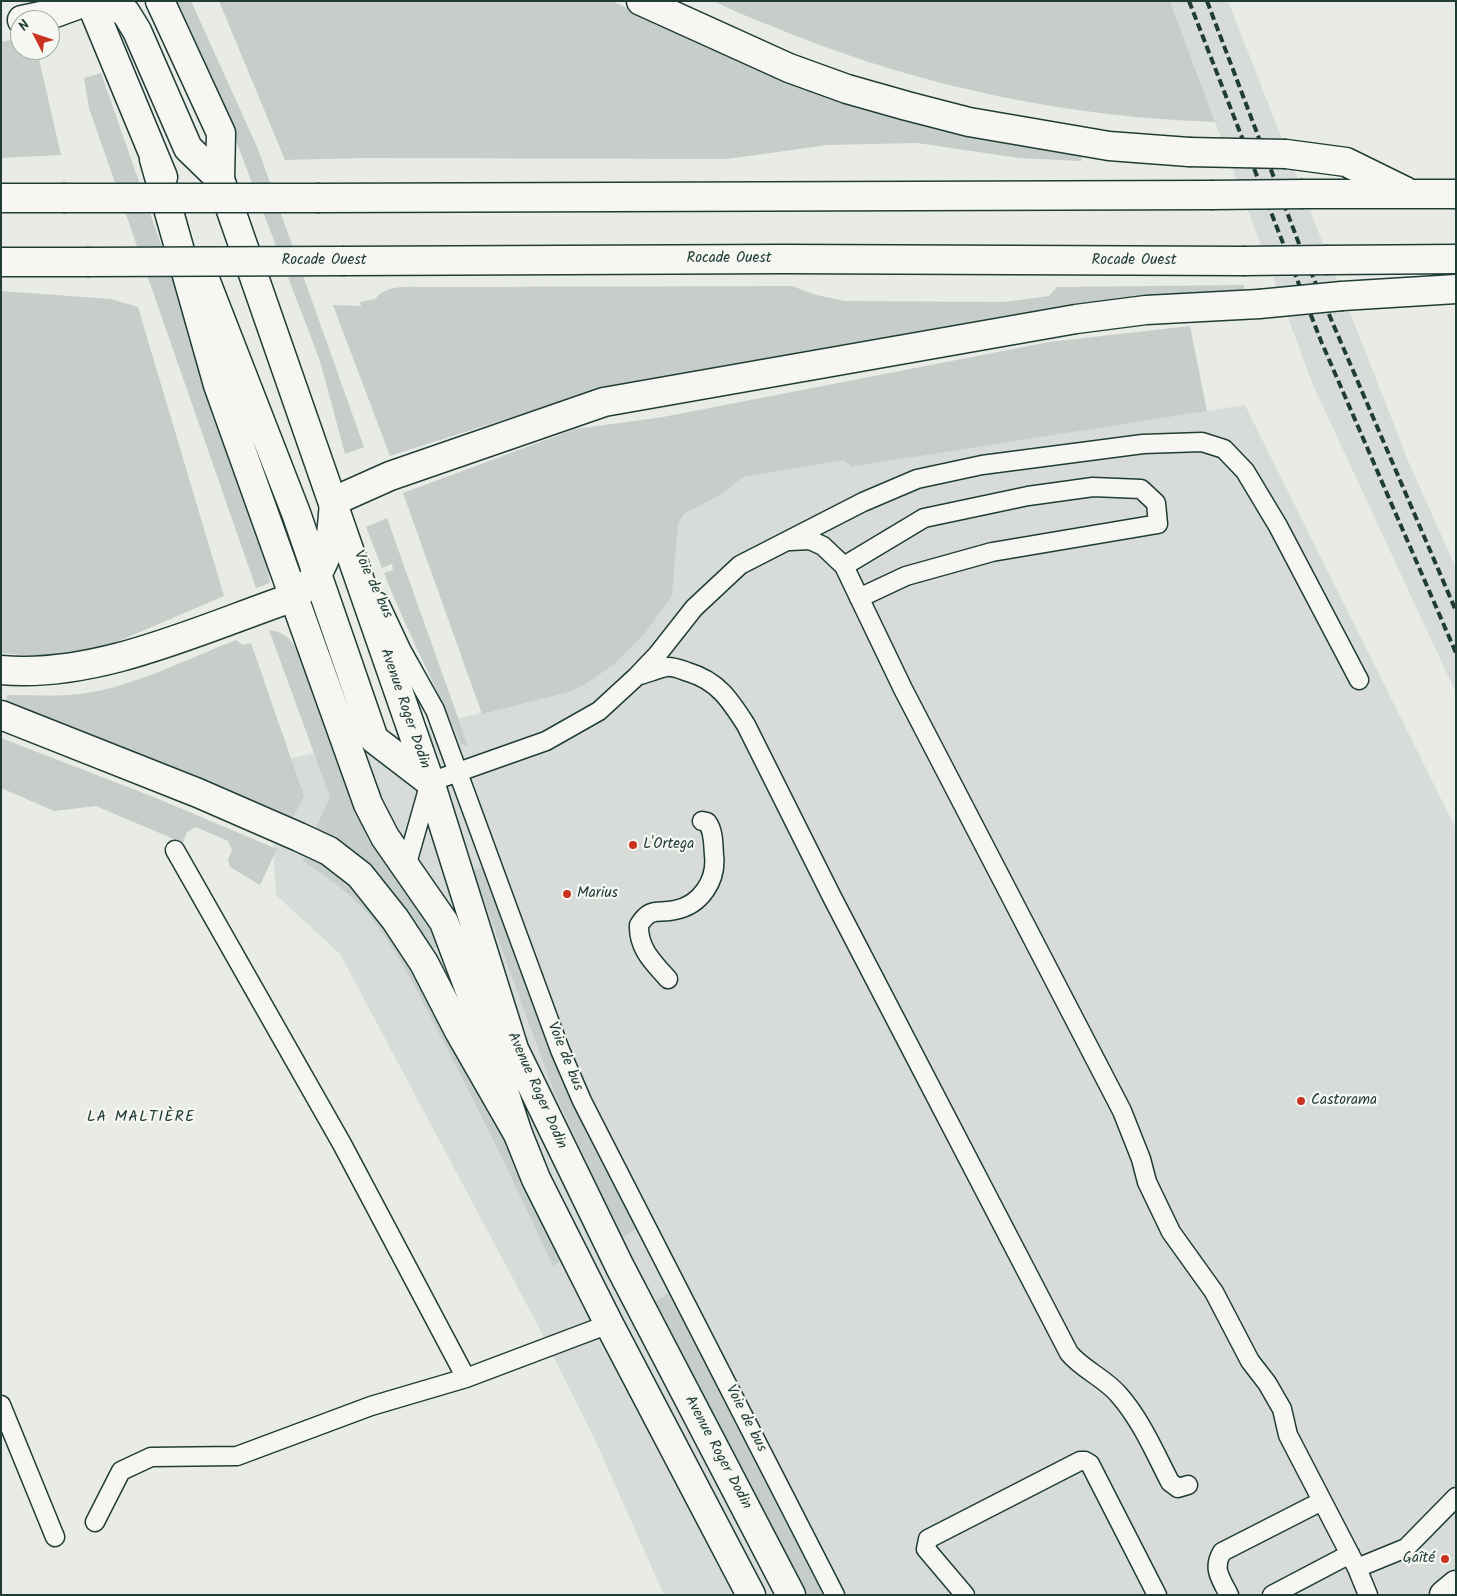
<!DOCTYPE html>
<meta charset="utf-8">
<style>
body{margin:0}
#map{position:relative;width:1457px;height:1596px;overflow:hidden;background:#e9ebe7;font-family:Kalam,sans-serif}
canvas{display:block}
.frame{position:absolute;inset:0;border:2px solid #1f3d34;pointer-events:none}
.north{position:absolute;left:10px;top:10px;width:50px;height:50px;box-sizing:border-box;background:#f6f6f2;border:1px solid #a0aca6;border-radius:50%;rotate:311deg;font-size:14px;font-weight:700;line-height:20px;text-align:center;color:#1f3d34}
.north::after{content:'';display:block;margin:auto;width:18px;height:22px;background:#c8321e;clip-path:polygon(50% 0,100% 100%,50% 72%,0 100%)}
</style>
<div id="map">
<canvas width="1457" height="1596"></canvas>
<div class="frame"></div>
<div class="north">N</div>
</div>
<script>
const c = document.querySelector('canvas').getContext('2d');
c.lineJoin = 'round';
function fill(path, color) {
  c.fillStyle = color;
  c.fill(path, 'evenodd');
}
function strokePath(path, color, width, dash) {
  c.strokeStyle = color;
  c.lineWidth = width;
  c.lineCap = dash ? 'butt' : 'round';
  c.setLineDash(dash || []);
  c.stroke(path);
}
function write(font, color, halo, rows, align = 'center') {
  c.font = font + ' Kalam,sans-serif';
  c.lineWidth = 4.5;
  c.setLineDash([]);
  c.textBaseline = 'middle';
  c.strokeStyle = halo;
  c.fillStyle = color;
  for (const [text, x, y, turn = 0] of rows) {
    c.save();
    c.translate(x, y);
    c.rotate((+turn || 0) * Math.PI / 180);
    c.textAlign = isNaN(turn) ? turn : align;
    if (halo) c.strokeText(text, 0, 0);
    c.fillText(text, 0, 0);
    c.restore();
  }
}
fill(new Path2D(`
 M1170,1H1228L1409,463L1456,568V693L1313,385Z
 M1245,405L1456,829V1595H664L596,1442L535,1320L340,954L276,895L268,764L569,692L672,596L678,524L684,514L724,493L743,477L844,460L851,467Z`), '#d8dcd8');
fill(new Path2D(`
 M176,1H191L258,149L364,447L345,454L320,361L236,141Z
 M219,1H612L718,51L1083,153L1081,161L1019,158L917,143L828,145L727,159L366,158L285,160Z
 M714,1H1170L1215,122C1070,117 926,88 791,34C765,23 738,14 714,1Z
 M20,38V50H37L61,155L1,158V42Z
 M101,73L274,567L268,572L270,583L256,588L89,108L84,78Z
 M1244,285L1245,292L603,388L390,456L333,305L361,306L360,302L375,299C387,282 415,288 434,287L792,286L816,295L845,301L1004,302L1049,296L1057,287Z
 M1,291L111,299L138,307L224,596L86,655H21L1,653Z
 M1190,326L1207,411L851,467L844,460L743,477L724,493L684,514L678,524L672,596L645,633L614,664L586,684L569,692L482,714L403,493L575,429L663,417L1049,342Z
 M387,518L468,746L461,744C436,686 407,632 384,573L393,570L392,564L382,568L366,527Z
 M269,630C286,632 291,640 300,654L442,945L428,950C409,921 391,890 368,864C354,849 334,838 316,828L330,797Z
 M236,640L243,645L251,643L304,796L291,821L5,705L7,695C34,695 61,697 87,693C137,685 189,658 236,640Z
 M1,738L156,798L277,849L260,885L230,867L228,860L232,850L228,841L196,827L187,832L183,843L96,806L54,811L1,788Z
 M305,858C319,862 334,869 345,879C366,898 381,922 397,945C465,1042 511,1154 561,1261L553,1266C518,1190 482,1115 443,1041C421,998 399,951 368,914C350,893 326,876 303,861Z
 M490,865L639,1227L622,1238L554,1092L473,870Z
 M670,1292L825,1595H804L687,1369L655,1302Z`), '#c7cec9');
const lane = new Path2D(`
 M790,541L810,540L823,546L844,566L903,689L1122,1111L1141,1159L1147,1182L1171,1232L1214,1292L1250,1361L1267,1383L1282,1409L1288,1435L1357,1568L1368,1595
 M844,566L924,518L1028,496L1093,487L1141,489L1156,503L1158,524L992,552L906,576L859,598
 M379,602L402,651L435,710L560,1050L582,1101L835,1595
 M640,675C648,673 657,669 666,667C673,666 682,670 688,672C718,681 730,700 746,725L832,897L1069,1353C1083,1370 1105,1378 1119,1395C1141,1420 1155,1453 1170,1482L1178,1488L1188,1485
 M175,850L342,1144L466,1378
 M406,867L430,782L546,741L599,711L637,676L657,655L694,608L740,565L863,502L917,479L982,465L1143,444L1202,442L1224,449L1245,471L1278,526L1359,680
 M668,979C654,963 638,949 639,925C651,906 658,914 675,910C701,905 717,880 714,855C713,844 714,831 707,822L702,821
 M1,1405L55,1537
 M95,1522L121,1471L151,1457L237,1456L371,1406L466,1378L609,1324
 M1357,1568L1406,1548L1456,1497
 M965,1595L926,1549L928,1539L1080,1461H1085L1090,1464L1157,1595
 M1229,1595C1221,1579 1212,1569 1222,1552L1322,1501
 M1272,1595L1350,1554`);
const secondary = new Path2D(`
 M1444,1595L1456,1585`);
const primary = new Path2D(`
 M90,1L163,177
 M160,1L221,133L220,179L430,782L514,1049L620,1267L791,1595
 M154,159L218,385L368,804L385,837L444,922L479,1015L518,1134L536,1179L609,1324L751,1595
 M203,274L296,513L374,739L430,782`);
const highway = new Path2D(`
 M108,1L126,13L137,31L188,148L220,179
 M641,1L789,68L847,89L907,106L969,122L1109,146L1189,152
 M22,20L55,13L88,1
 M1286,154L1346,162L1405,191
 M1303,194H1456
 M1,198H63
 M320,198L1211,195
 M1328,260L1456,259
 M345,261L783,259L1243,261
 M1,262H87
 M1342,296L1456,289
 M1,670C98,679 203,628 294,597C330,570 331,543 334,501L390,476L604,402L1076,319L1146,310L1259,304
 M1,715L198,793L299,837L329,851L360,875L395,919L424,963L459,1031L518,1134`);
strokePath(lane, '#1f3d34', 21);
strokePath(secondary, '#1f3d34', 31);
strokePath(primary, '#1f3d34', 31);
strokePath(highway, '#1f3d34', 31);
strokePath(lane, '#f6f6f2', 18);
strokePath(secondary, '#f6f6f2', 28);
strokePath(primary, '#f6f6f2', 28);
strokePath(highway, '#f6f6f2', 28);
strokePath(new Path2D(`
 M1189,1L1321,341L1456,653
 M1207,1L1301,249L1456,611`), '#1f3d34', 4, [8, 4]);
const highwayBridge = new Path2D(`
 M1189,152L1286,154
 M1211,195L1303,194
 M63,198H320
 M1243,261L1328,260
 M87,262L345,261
 M1259,304L1342,296`);
strokePath(highwayBridge, '#1f3d34', 31, []);
strokePath(highwayBridge, '#f6f6f2', 28);
for (const [x, y, r, color] of [
 [633,845,5,"#c8321e"],
 [567,894,5,"#c8321e"],
 [1301,1101,5,"#c8321e"],
 [1445,1559,5,"#c8321e"]
]) {
  const dot = new Path2D();
  dot.arc(x, y, r, 0, 2 * Math.PI);
  c.fillStyle = color;
  c.fill(dot);
  strokePath(dot, '#f6f6f2', 2);
}
write('15px', '#1f3d34', '#f6f6f2', [
 ["Rocade Ouest",729,259],
 ["Rocade Ouest",324,261],
 ["Rocade Ouest",1134,261],
 ["Voie de bus",372,585,65],
 ["Avenue Roger Dodin",404,709,71],
 ["Voie de bus",564,1057,68],
 ["Avenue Roger Dodin",536,1091,66],
 ["Voie de bus",745,1419,63],
 ["Avenue Roger Dodin",717,1453,62]
]);
write('15px', '#1f3d34', '#f6f6f2', [
 ["L'Ortega",643,845],
 ["Marius",577,894],
 ["Castorama",1311,1101],
 ["Gaîté",1435,1559,"right"]
], 'left');
c.letterSpacing = '1px';
write('16px', '#1f3d34', '#f6f6f2', [
 ["LA MALTIÈRE",141,1118]
]);
c.letterSpacing = '0px';
</script>
